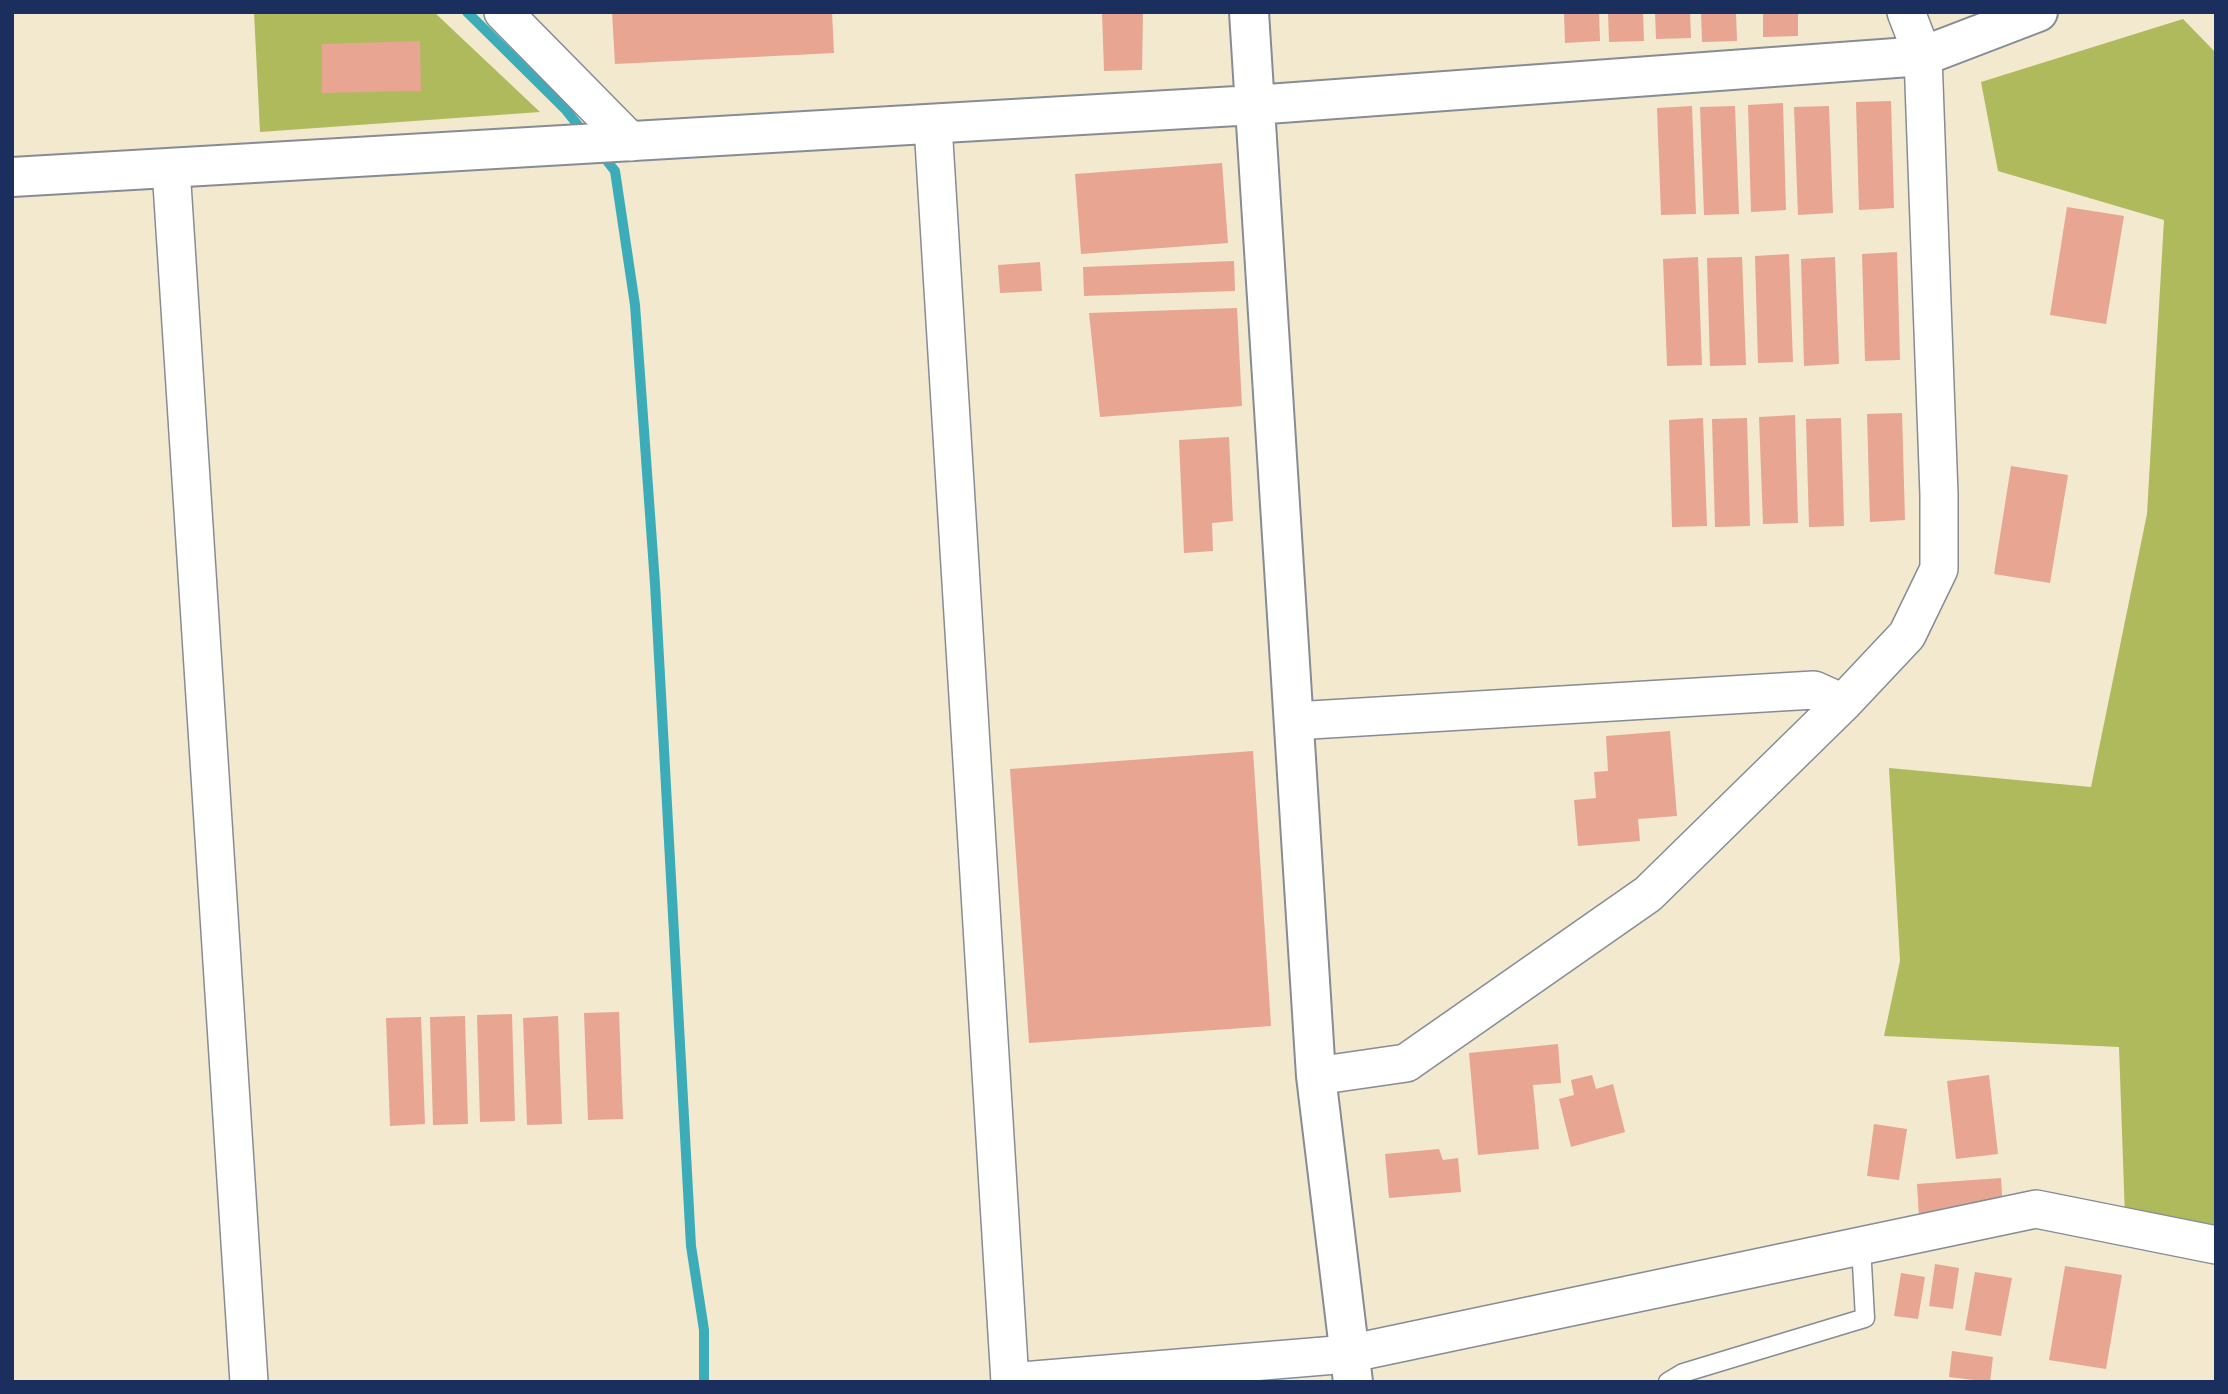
<!DOCTYPE html>
<style>
body{margin:0}
#map{position:relative;width:2228px;height:1394px;overflow:hidden;background:#f2e9ce;font-family:"Balsamiq Sans",sans-serif}
canvas{display:block}
.frame{position:absolute;inset:0;border:14px solid #1b2f5e;pointer-events:none}
</style>
<div id="map">
<canvas width="2228" height="1394"></canvas>
<div class="frame"></div>
</div>
<script>
const c = document.querySelector('canvas').getContext('2d');
c.lineJoin = 'round';
function fill(path, color) {
  c.fillStyle = color;
  c.fill(path, 'evenodd');
}
function strokePath(path, color, width, dash) {
  c.strokeStyle = color;
  c.lineWidth = width;
  c.lineCap = dash ? 'butt' : 'round';
  c.setLineDash(dash || []);
  c.stroke(path);
}
fill(new Path2D(`
 M254,12H434L540,112L260,132Z
 M2183,19L2216,53V1240L2125,1217L2119,1047L1884,1036L1900,961L1889,768L2091,787L2147,514L2164,220L1998,171L1981,82Z`), '#aeba5c');
strokePath(new Path2D(`
 M467,12L565,109L585,134
 M600,152L615,171L635,305L655,584L691,1246L704,1330V1382`), '#3cacb9', 10);
fill(new Path2D(`
 M612,12H832L834,53L615,64Z
 M1102,12H1143L1142,70L1104,71Z
 M1564,12H1599L1600,41L1565,43Z
 M1608,12H1643L1644,41L1609,42Z
 M1655,12H1690L1691,38L1656,39Z
 M1701,12H1736L1737,41L1702,42Z
 M1763,12H1798V36L1763,37Z
 M420,41L421,91L322,93V44Z
 M1891,101L1894,208L1859,210L1856,102Z
 M1783,103L1786,210L1751,212L1748,105Z
 M1692,106L1696,214L1661,215L1657,108Z
 M1735,106L1739,214L1704,215L1700,107Z
 M1829,106L1833,213L1798,215L1794,107Z
 M1222,163L1228,243L1081,254L1075,174Z
 M2067,207L2124,216L2106,324L2050,315Z
 M1897,252L1900,360L1865,361L1862,254Z
 M1789,254L1793,362L1758,363L1755,256Z
 M1698,257L1702,365L1667,366L1663,259Z
 M1742,257L1746,365L1710,366L1707,258Z
 M1835,257L1839,364L1804,366L1801,259Z
 M1234,261L1235,291L1084,296L1083,267Z
 M1040,262L1042,291L1000,293L998,265Z
 M1237,308L1242,406L1100,417L1089,313Z
 M1902,413L1905,520L1870,522L1867,414Z
 M1795,415L1798,523L1763,524L1759,417Z
 M1703,418L1707,526L1672,527L1669,420Z
 M1747,418L1750,526L1715,527L1712,419Z
 M1841,418L1844,526L1809,527L1806,419Z
 M1229,437L1233,521L1212,523L1213,551L1184,553L1179,440Z
 M2011,466L2068,475L2050,583L1994,574Z
 M1670,731L1677,816L1638,819L1640,841L1578,846L1574,800L1596,798L1594,772L1608,771L1606,736Z
 M1253,751L1271,1026L1029,1043L1010,769Z
 M619,1012L623,1119L588,1120L584,1013Z
 M512,1014L515,1121L480,1122L477,1015Z
 M465,1016L468,1124L433,1125L430,1017Z
 M558,1016L562,1124L527,1125L523,1018Z
 M421,1017L425,1124L390,1126L386,1018Z
 M1558,1044L1561,1083L1533,1085L1539,1149L1478,1155L1469,1053Z
 M1592,1075L1596,1089L1613,1084L1625,1132L1571,1147L1559,1099L1574,1095L1571,1080Z
 M1989,1075L1998,1154L1956,1159L1947,1081Z
 M1874,1124L1907,1129L1899,1180L1867,1176Z
 M1439,1149L1443,1160L1458,1158L1461,1192L1389,1198L1385,1154Z
 M2001,1178L2003,1211L1919,1217L1917,1184Z
 M1935,1264L1959,1268L1953,1309L1929,1306Z
 M2065,1266L2122,1275L2106,1369L2049,1360Z
 M1975,1272L2012,1278L2001,1336L1965,1330Z
 M1901,1273L1925,1277L1918,1319L1894,1316Z
 M1952,1351L1993,1357L1990,1382L1949,1377Z`), '#e8a592');
const lane = new Path2D(`
 M1668,1382L1683,1373L1865,1318L1861,1246`);
const street = new Path2D(`
 M503,12L631,142
 M933,125L1010,1382
 M171,168L249,1382
 M1294,721L1814,690L1843,703
 M1316,1076L1406,1063L1648,894L1843,703L1907,635L1939,569V495L1923,56L1906,12
 M1010,1382L1348,1354L2036,1209L2216,1245`);
const secondary = new Path2D(`
 M1249,12L1316,1076L1353,1382
 M12,177L1254,105L1923,56L2038,12`);
strokePath(lane, '#868c96', 21);
strokePath(street, '#868c96', 40);
strokePath(secondary, '#868c96', 42);
strokePath(lane, '#fff', 18);
strokePath(street, '#fff', 37);
strokePath(secondary, '#fff', 38);
</script>
